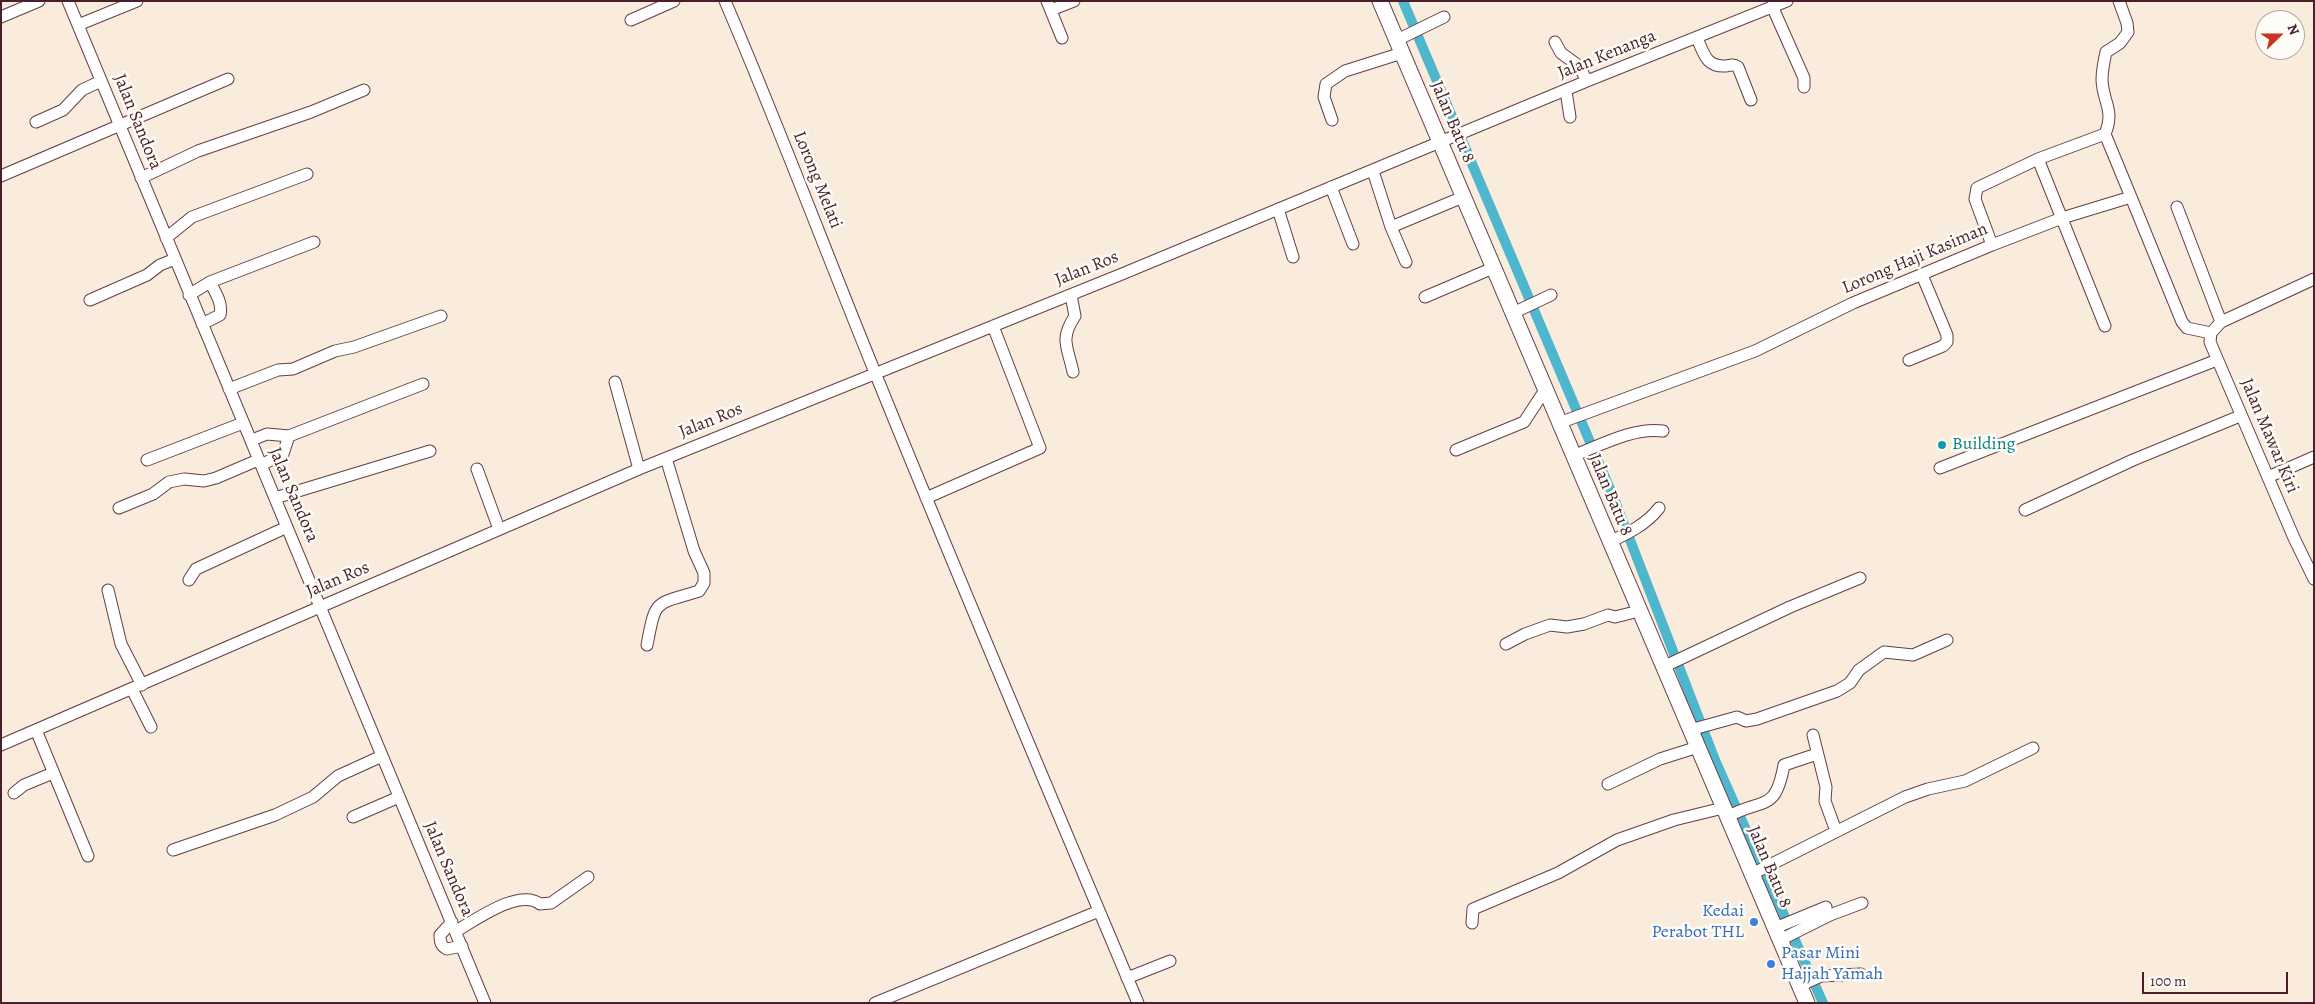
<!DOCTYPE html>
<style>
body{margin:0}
#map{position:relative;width:2315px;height:1004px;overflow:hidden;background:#f9ecdc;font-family:Alegreya,serif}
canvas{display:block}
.frame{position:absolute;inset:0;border:2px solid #4a1f2b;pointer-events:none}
.north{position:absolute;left:2255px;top:10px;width:50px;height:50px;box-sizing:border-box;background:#fdfcf7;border:1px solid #b5a4a5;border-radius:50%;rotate:68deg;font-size:14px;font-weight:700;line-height:20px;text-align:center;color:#4a1f2b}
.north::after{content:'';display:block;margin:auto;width:18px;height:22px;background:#c8321e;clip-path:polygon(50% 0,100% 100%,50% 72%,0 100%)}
.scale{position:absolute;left:2142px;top:972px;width:146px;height:22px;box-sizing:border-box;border:2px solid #4a1f2b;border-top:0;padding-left:6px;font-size:15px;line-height:18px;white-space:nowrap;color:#4a1f2b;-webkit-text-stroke:4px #fdfcf7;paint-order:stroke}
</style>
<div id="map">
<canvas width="2315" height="1004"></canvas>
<div class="frame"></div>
<div class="north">N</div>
<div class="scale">100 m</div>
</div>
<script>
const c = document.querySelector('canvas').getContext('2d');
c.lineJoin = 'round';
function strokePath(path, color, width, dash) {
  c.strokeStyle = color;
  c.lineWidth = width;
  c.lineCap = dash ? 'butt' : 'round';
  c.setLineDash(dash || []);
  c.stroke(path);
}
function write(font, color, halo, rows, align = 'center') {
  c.font = font + ' Alegreya,serif';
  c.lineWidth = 5;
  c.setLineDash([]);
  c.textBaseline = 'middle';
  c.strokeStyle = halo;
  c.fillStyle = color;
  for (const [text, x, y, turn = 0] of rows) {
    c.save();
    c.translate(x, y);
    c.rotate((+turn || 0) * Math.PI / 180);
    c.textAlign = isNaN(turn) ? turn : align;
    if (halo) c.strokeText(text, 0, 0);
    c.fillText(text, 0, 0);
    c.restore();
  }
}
strokePath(new Path2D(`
 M1403,1L1615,501L1715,760L1823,1003`), '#4fb7cd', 10);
const street = new Path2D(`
 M68,1L485,1003
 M725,1C778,124 825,250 876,375C961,585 1050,794 1138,1003
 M1047,1L1062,38
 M1772,6L1804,78V87
 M1051,10L1074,1
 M1,17L39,1
 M631,20L674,1
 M78,25L137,1
 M1697,38C1704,54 1706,67 1726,66C1731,65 1733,64 1738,67L1751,100
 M1397,40L1444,17
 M1555,42L1561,53L1579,66L1587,81
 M1566,91L1570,117
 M1332,120L1324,97L1326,84L1345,71L1402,53
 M36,122L63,110L82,90L101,81
 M2105,134C2115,110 2103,103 2102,80C2102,71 2104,61 2106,52L2120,43L2128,32L2127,23L2119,1
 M2038,159L2105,326
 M1373,171L1391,227L1406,262
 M1,176L228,79
 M141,178L198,151L311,112L364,90
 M1331,187L1353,244
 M2177,207L2221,322
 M1278,209L1293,257
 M1391,227L1463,197
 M166,238L192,217L307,174
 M1992,245L1975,199L1977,188L2038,159L2105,134L2131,197
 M2314,279L2221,322L2211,333L2210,342L2294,538L2314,579
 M210,282L314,242
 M189,295L210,282C215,292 223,303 220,315L202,324
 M1071,295L1075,316C1059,340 1068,347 1073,372
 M1425,297L1493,268
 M90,300L147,275L160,265L175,259
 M1513,313L1551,295
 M1909,360L1943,346L1947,342V335L1922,275
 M615,382L639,469
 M229,389L278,370L293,369L335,351L354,347L441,316
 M1559,423L1755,351L1853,303L1992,245L2062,218L2131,197L2182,322L2187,328L2211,333
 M252,440L267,434L289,436L423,384
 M1456,450L1524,422L1545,390
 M1573,456C1601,445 1633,427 1663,431
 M147,460L243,423
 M261,465L283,454L289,436
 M1940,468L2217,360
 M477,469L499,529
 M2268,477L2314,457
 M275,498L430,451
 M926,498L1040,448L993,326
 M119,508L153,494L169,482L184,479L204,481L216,478L258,460
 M2025,510L2133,460L2240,416
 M1609,542C1627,534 1647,524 1659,508
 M189,580L196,569L287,527
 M108,590L121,644L142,685
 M1506,644L1525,634L1550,625L1567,627L1584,624L1608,615L1615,617L1639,611
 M647,645C656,598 654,605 699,591L704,583V573L694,551L666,458
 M1663,667L1790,607L1860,578
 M132,689L151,727
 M36,730L88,856
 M1690,730L1737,717L1746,721L1757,719L1837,691L1850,683L1859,670L1884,652L1913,655L1947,640
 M1813,735L1826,787L1825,801L1836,831
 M1,745L639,469L1122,274L1587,81L1787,1
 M1608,784L1660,759L1698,747
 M14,793L24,785L53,773
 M353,817L399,797
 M1727,817C1763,797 1775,814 1784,765L1817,754
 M173,850L275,815L313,797L338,776L382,756
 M1752,874L1905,797L1928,789L1965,781L2033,748
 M452,922L440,935C440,942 441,946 447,949L462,946
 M1472,923L1473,909L1558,873L1617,840L1674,820L1723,808
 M1775,928L1826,907
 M456,931C476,920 519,888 540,904L551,903L588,877
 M1780,940L1830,915L1862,903
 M1127,978L1170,961
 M1799,986L1821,976L1861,974
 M875,1003L1099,911`);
const secondary = new Path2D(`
 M1380,1L1807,1003`);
strokePath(street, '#643e46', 13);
strokePath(secondary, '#643e46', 17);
strokePath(street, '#fff', 11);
strokePath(secondary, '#fff', 15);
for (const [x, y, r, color] of [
 [1942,445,5,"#0f9aa8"],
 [1754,922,5,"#3f7fe0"],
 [1771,964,5,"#3f7fe0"]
]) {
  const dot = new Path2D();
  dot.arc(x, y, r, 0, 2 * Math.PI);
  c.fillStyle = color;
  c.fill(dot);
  strokePath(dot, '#fdfcf7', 2);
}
write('18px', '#4a1f2b', '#fdfcf7', [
 ["Jalan Kenanga",1607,55,-22],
 ["Jalan Sandora",137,122,68],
 ["Jalan Batu 8",1452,122,67],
 ["Lorong Melati",817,180,68],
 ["Lorong Haji Kasiman",1915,259,-23],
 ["Jalan Ros",1087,269,-22],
 ["Jalan Ros",711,421,-22],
 ["Jalan Mawar Kiri",2269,436,67],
 ["Jalan Sandora",293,495,67],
 ["Jalan Batu 8",1610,495,67],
 ["Jalan Ros",338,580,-23],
 ["Jalan Batu 8",1769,867,67],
 ["Jalan Sandora",448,869,67]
]);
write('18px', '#0d838f', '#fdfcf7', [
 ["Building",1952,445]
], 'left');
write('18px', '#366cbe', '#fdfcf7', [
 ["Kedai",1744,912],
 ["Perabot THL",1744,933],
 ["Pasar Mini",1781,954,"left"],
 ["Hajjah Yamah",1781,975,"left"]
], 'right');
</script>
